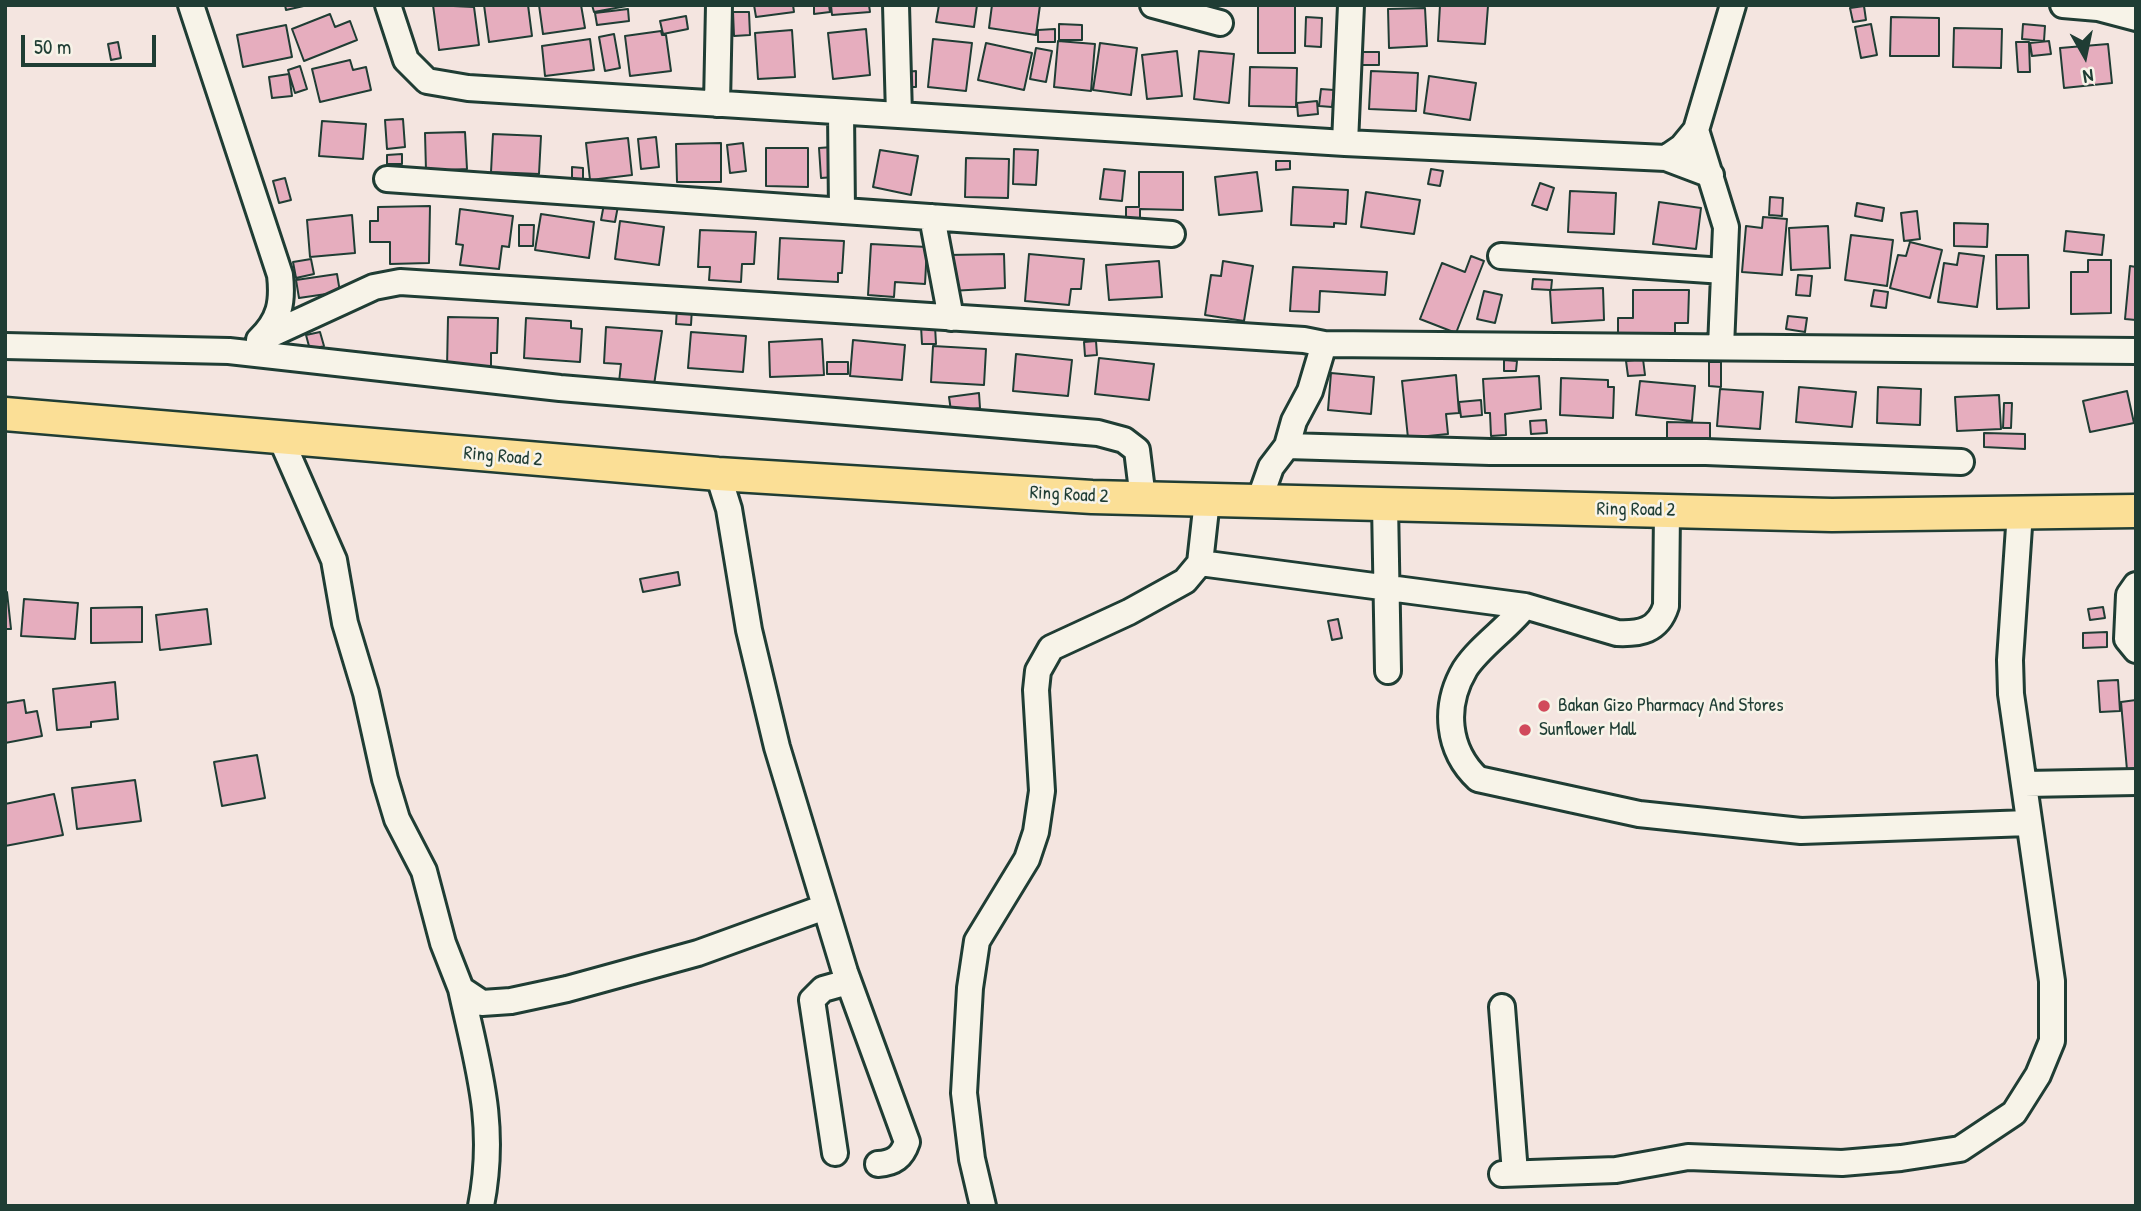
<!DOCTYPE html>
<style>
body{margin:0}
#map{position:relative;width:2141px;height:1211px;overflow:hidden;background:#f4e5e0;font-family:"Patrick Hand",sans-serif}
canvas{display:block}
.frame{position:absolute;inset:0;border:7px solid #1f3d34;pointer-events:none}
.north{position:absolute;left:2050px;top:21px;width:70px;height:70px;-webkit-text-stroke:5px #f7f3e8;paint-order:stroke;rotate:171deg;font-size:19px;font-weight:700;line-height:28px;text-align:center;color:#1f3d34}
.north::after{content:'';display:block;margin:auto;width:24px;height:32px;background:#1f3d34;clip-path:polygon(50% 0,100% 100%,50% 72%,0 100%)}
.scale{position:absolute;left:21px;top:35px;width:135px;height:32px;box-sizing:border-box;border:4px solid #1f3d34;border-top:0;padding-left:9px;font-size:21px;line-height:24px;white-space:nowrap;color:#1f3d34;-webkit-text-stroke:5px #f7f3e8;paint-order:stroke}
</style>
<div id="map">
<canvas width="2141" height="1211"></canvas>
<div class="frame"></div>
<div class="north">N</div>
<div class="scale">50 m</div>
</div>
<script>
const c = document.querySelector('canvas').getContext('2d');
c.lineJoin = 'round';
function fill(path, color) {
  c.fillStyle = color;
  c.fill(path, 'evenodd');
}
function strokePath(path, color, width, dash) {
  c.strokeStyle = color;
  c.lineWidth = width;
  c.lineCap = dash ? 'butt' : 'round';
  c.setLineDash(dash || []);
  c.stroke(path);
}
function write(font, color, halo, rows, align = 'center') {
  c.font = font + ' "Patrick Hand",sans-serif';
  c.lineWidth = 5;
  c.setLineDash([]);
  c.textBaseline = 'middle';
  c.strokeStyle = halo;
  c.fillStyle = color;
  for (const [text, x, y, turn = 0] of rows) {
    c.save();
    c.translate(x, y);
    c.rotate((+turn || 0) * Math.PI / 180);
    c.textAlign = isNaN(turn) ? turn : align;
    if (halo) c.strokeText(text, 0, 0);
    c.fillText(text, 0, 0);
    c.restore();
  }
}
const building = new Path2D(`
 M285,5H308L286,10Z
 M433,5L474,7L479,45L439,50Z
 M484,5H528L532,36L489,42Z
 M539,5H581L585,28L543,34Z
 M592,5H632L594,12Z
 M754,5H793L794,12L756,17Z
 M814,5H829L830,12L814,14Z
 M831,5H869L870,12L832,15Z
 M939,5H977L974,27L936,22Z
 M992,5H1040L1036,35L989,28Z
 M1440,5L1488,6L1485,44L1438,41Z
 M1258,6H1295V53H1258Z
 M1864,6L1866,20L1853,22L1850,8Z
 M1425,8L1427,46L1389,48L1388,9Z
 M628,9L629,21L597,25L595,13Z
 M733,12H749L750,35L734,36Z
 M330,14L335,27L350,21L357,40L304,61L292,29Z
 M686,16L688,29L663,34L660,21Z
 M1306,17L1322,18L1321,47L1305,46Z
 M1891,17L1939,18V56H1890Z
 M1059,24L1082,25V40H1059Z
 M1871,24L1877,55L1861,58L1855,27Z
 M2023,24L2045,26L2044,41L2022,39Z
 M286,25L292,57L243,67L237,35Z
 M1954,28L2002,29L2001,68L1953,67Z
 M866,29L870,75L833,79L828,33Z
 M1055,29V42H1038V30Z
 M792,30L795,77L758,79L755,33Z
 M661,31L662,35H666L671,71L630,76L625,36Z
 M614,34L620,68L605,71L599,37Z
 M590,39L594,70L545,76L542,46Z
 M933,39L972,43L966,91L928,87Z
 M1058,41L1095,44L1091,91L1054,87Z
 M2049,41L2051,54L2032,56L2030,43Z
 M118,42L121,58L111,60L108,44Z
 M2016,42H2029L2030,72H2018Z
 M986,43L1032,53L1024,90L978,80Z
 M1100,43L1137,48L1131,95L1093,90Z
 M2108,44L2112,83L2064,88L2060,48Z
 M1036,48L1052,51L1046,82L1030,79Z
 M1177,51L1182,96L1147,99L1142,55Z
 M1199,51L1234,54L1229,103L1194,99Z
 M1361,52H1379V65H1361Z
 M350,60L353,70L366,67L371,90L320,102L312,69Z
 M300,66L307,89L295,93L288,70Z
 M1250,67L1297,68L1296,107L1249,106Z
 M916,71V87H905V72Z
 M1371,71L1418,73L1416,111L1369,109Z
 M289,74L292,96L272,98L269,77Z
 M1429,76L1476,83L1470,120L1424,113Z
 M1321,89L1334,90L1332,107L1319,106Z
 M1317,101L1318,114L1298,116L1297,103Z
 M403,119L405,147L387,149L385,120Z
 M322,121L366,124L363,159L319,156Z
 M465,132L467,169L426,171L425,133Z
 M493,134L541,136L539,174L491,172Z
 M656,137L659,167L641,169L638,139Z
 M628,138L632,175L590,180L586,143Z
 M721,143V182H677L676,144Z
 M743,143L746,171L730,173L727,145Z
 M833,147L835,177L821,178L819,148Z
 M766,148H808V187L766,186Z
 M1014,149L1038,150L1036,185L1013,184Z
 M880,150L918,156L911,195L873,187Z
 M402,154V164H387V155Z
 M966,158L1009,159L1008,198L965,197Z
 M1276,161H1290V169L1276,170Z
 M572,167L583,168V180H572Z
 M1104,169L1125,171L1122,201L1100,199Z
 M1431,169L1443,171L1440,186L1428,184Z
 M1139,172H1183V210L1140,209V218H1126V207H1139Z
 M1257,172L1262,211L1219,215L1215,177Z
 M285,178L291,200L279,203L273,181Z
 M1540,183L1554,188L1547,210L1532,205Z
 M1293,187L1348,190L1346,224L1334,223V227L1291,225Z
 M1570,191L1616,193L1614,234L1568,232Z
 M1366,192L1420,200L1414,234L1361,227Z
 M1770,197L1783,198L1782,216L1769,215Z
 M1659,202L1701,208L1696,249L1653,244Z
 M1857,203L1884,208L1882,221L1855,216Z
 M604,204L618,206L615,222L601,220Z
 M430,206L429,263L390,264V242H370V221H378V207Z
 M460,209L513,216L509,247L502,246L499,269L460,265L463,245L456,244Z
 M1917,211L1920,239L1904,241L1901,213Z
 M541,214L594,222L589,258L535,250Z
 M352,215L355,253L310,257L307,220Z
 M1763,217L1787,219L1782,275L1742,272L1746,226L1762,228Z
 M620,221L664,227L659,265L615,259Z
 M1954,223L1988,224L1987,247L1954,246Z
 M519,225H534L533,246H519Z
 M1828,226L1830,268L1791,270L1789,228Z
 M700,230L756,232L754,264H742L741,282L709,280L710,267H698Z
 M2066,231L2104,235L2102,255L2064,251Z
 M1851,235L1893,240L1887,286L1845,280Z
 M780,238L844,241L842,273H838V282L778,279Z
 M1910,242L1942,250L1930,298L1890,288L1898,255L1906,256Z
 M871,244L927,247L925,284L895,282L894,297L868,295Z
 M1959,253L1984,256L1977,307L1938,302L1944,263L1957,265Z
 M1004,254L1005,288L950,291L948,255Z
 M1029,254L1084,259L1081,289H1071L1069,305L1025,301Z
 M1996,255H2028L2029,308L1997,309Z
 M1471,256L1484,261L1456,333L1420,319L1442,263L1465,272Z
 M311,259L314,274L296,278L293,262Z
 M2088,260H2111V313L2071,314V272H2088Z
 M1159,261L1162,297L1109,300L1106,265Z
 M1223,261L1253,266L1244,321L1205,315L1211,275L1221,276Z
 M2130,266L2136,267V320L2125,319Z
 M1293,267L1387,272L1385,295L1320,291L1319,312L1290,311Z
 M337,274L340,292L299,298L296,280Z
 M1798,275L1812,276L1810,296L1796,295Z
 M1533,279L1552,280L1551,290L1532,289Z
 M1603,288L1604,320L1552,323L1550,290Z
 M1633,290H1689L1688,323H1675V337H1618V318H1633Z
 M1874,290L1888,292L1886,308L1871,306Z
 M1484,291L1502,295L1495,323L1477,319Z
 M677,307L692,308L691,325L676,324Z
 M1788,316L1807,318L1805,332L1786,329Z
 M448,317L498,318L497,353H491V369L447,368Z
 M526,318L571,321V328L582,329L580,362L524,358Z
 M921,326H935L936,344H922Z
 M606,327L662,331L654,385L619,382L621,364L604,363Z
 M320,332L324,346L310,350L306,335Z
 M691,332L746,336L743,372L688,368Z
 M822,339L824,375L770,377L769,342Z
 M853,340L905,345L902,380L850,376Z
 M1096,341L1097,355L1085,356L1084,342Z
 M933,346L986,349L984,385L931,382Z
 M1016,354L1072,360L1068,396L1013,391Z
 M1099,358L1154,364L1149,400L1095,394Z
 M1643,359L1645,375L1628,376L1626,361Z
 M1504,360L1517,361L1516,371H1504Z
 M827,362H848V374H827Z
 M1709,362H1721V387L1709,386Z
 M1331,373L1374,377L1371,414L1328,410Z
 M1456,375L1459,413L1446,414L1448,434L1408,438L1402,381Z
 M1539,376L1541,409L1505,414L1506,435L1491,436L1490,413H1485L1483,379Z
 M1561,378L1608,380V387H1614L1613,418L1560,415Z
 M1640,381L1695,386L1692,421L1636,415Z
 M1799,387L1856,392L1852,427L1796,422Z
 M1878,387L1921,389L1920,425L1877,423Z
 M1720,389L1763,392L1760,429L1717,426Z
 M2127,391L2134,423L2090,432L2083,401Z
 M979,393L980,408L951,411L949,397Z
 M1999,395L2001,429L1957,431L1955,397Z
 M1481,400L1482,415L1461,417L1459,402Z
 M2004,403H2012L2011,428H2003Z
 M1546,420L1547,433L1531,434L1530,421Z
 M1667,422L1710,423V439L1667,438Z
 M1984,433L2025,434V449L1984,447Z
 M678,572L680,585L643,592L640,579Z
 M7,592L11,629H5V593Z
 M24,599L78,603L75,639L21,636Z
 M142,607V642L91,643V608Z
 M2103,607L2105,618L2090,620L2088,609Z
 M207,609L211,644L160,650L156,615Z
 M1338,619L1342,638L1332,640L1328,621Z
 M2107,632V647L2083,648V633Z
 M2118,680L2120,711L2100,712L2098,681Z
 M115,682L118,719L91,722V727L57,730L53,689Z
 M24,700L26,713L37,711L42,736L5,743V703Z
 M2136,700V769L2127,770L2121,702Z
 M257,755L265,798L222,806L214,762Z
 M135,780L141,821L77,829L72,788Z
 M54,794L63,835L5,846V804Z`);
fill(building, '#e6adbe');
strokePath(building, '#1f3d34', 2);
const minor = new Path2D(`
 M191,5L280,275C283,302 280,320 259,340
 M388,5L406,60L427,81L468,88L1345,143L1666,158L1711,175
 M896,5L899,115
 M1153,5L1220,23
 M2063,5L2098,8L2136,18
 M717,104L719,5
 M841,112L842,211
 M1696,130L1726,227L1721,347
 M1345,143L1351,5
 M1666,158L1682,147L1696,130L1733,5
 M387,179L1172,234
 M932,217L951,318
 M1501,256L1724,271
 M261,339L374,287L400,282L1304,340L1324,344L2136,351
 M5,346L229,351L560,388L1098,433L1124,440L1137,450L1143,499
 M281,439L334,560L345,623L366,693L385,779L397,819L424,871L443,943L461,989L482,1003L511,1001L567,989L698,953L825,907
 M1287,446L1490,452H1706L1961,462
 M718,474L729,509L749,630L777,747L845,972L907,1142C902,1157 894,1163 878,1164
 M1259,501L1271,467L1287,446L1294,421L1310,391L1324,344
 M1385,504L1388,671
 M1200,563L1525,606L1617,633C1640,634 1658,631 1666,606L1667,511
 M2136,585L2129,595L2127,639L2136,650
 M1525,606C1508,628 1479,647 1465,669C1443,706 1447,750 1478,779L1639,814L1801,831L2029,823
 M2025,784L2136,782
 M461,989C478,1067 497,1124 481,1206
 M1502,1007L1515,1173
 M835,1153L812,1000L823,989L848,982
 M1502,1174L1616,1170L1688,1157L1842,1163L1901,1158L1960,1149L2014,1113L2038,1075L2052,1041V981L2011,694L2010,660L2020,512
 M983,1206L972,1159L964,1093L970,988L977,941L1027,859L1036,832L1042,791L1036,690L1038,671L1051,648L1129,612L1185,581L1200,563L1207,500`);
const major = new Path2D(`
 M5,414L718,474L1092,497L1832,515L2136,511`);
strokePath(minor, '#1f3d34', 30);
strokePath(major, '#1f3d34', 37);
strokePath(minor, '#f7f3e8', 24);
strokePath(major, '#fbdf96', 32);
for (const [x, y, r, color] of [
 [1544,706,7,"#d1495b"],
 [1525,730,7,"#d1495b"]
]) {
  const dot = new Path2D();
  dot.arc(x, y, r, 0, 2 * Math.PI);
  c.fillStyle = color;
  c.fill(dot);
  strokePath(dot, '#f7f3e8', 2.5);
}
write('19px', '#1f3d34', '#f7f3e8', [
 ["Ring Road 2",503,457,5],
 ["Ring Road 2",1069,495,3],
 ["Ring Road 2",1636,510,1]
]);
write('19px', '#1f3d34', '#f7f3e8', [
 ["Bakan Gizo Pharmacy And Stores",1558,706],
 ["Sunflower Mall",1539,730]
], 'left');
</script>
